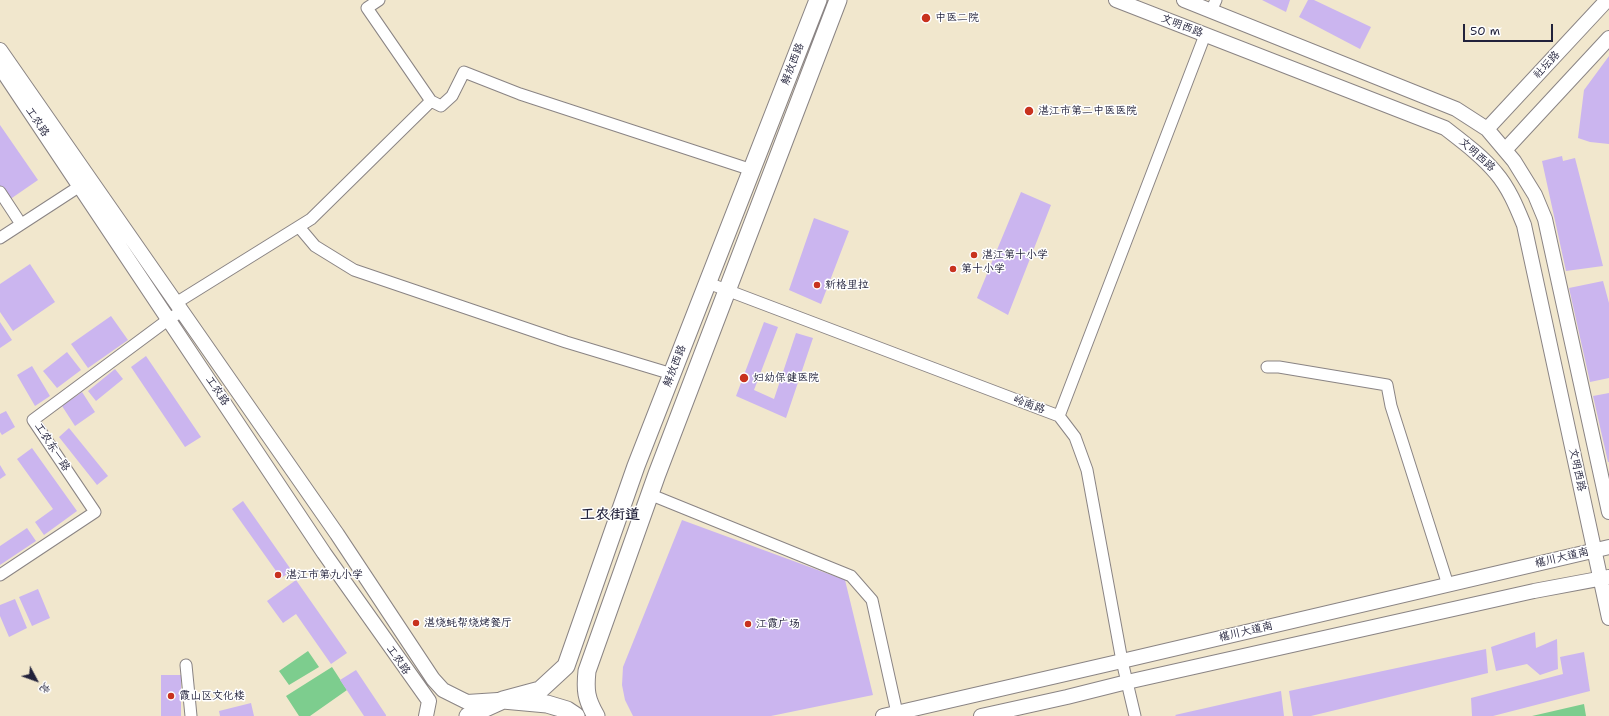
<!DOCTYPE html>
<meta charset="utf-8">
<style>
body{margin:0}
#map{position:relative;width:1609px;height:716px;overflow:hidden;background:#f1e7cd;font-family:"Shantell Sans","LXGW WenKai TC",sans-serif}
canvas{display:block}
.north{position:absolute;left:16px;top:660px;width:40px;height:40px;-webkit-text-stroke:3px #fff;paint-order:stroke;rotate:131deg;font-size:11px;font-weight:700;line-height:16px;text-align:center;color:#22223b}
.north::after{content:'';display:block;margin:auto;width:14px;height:18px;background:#22223b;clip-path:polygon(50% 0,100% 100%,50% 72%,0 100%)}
.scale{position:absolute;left:1463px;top:24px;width:90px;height:18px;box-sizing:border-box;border:2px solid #22223b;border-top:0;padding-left:5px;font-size:12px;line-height:14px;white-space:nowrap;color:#22223b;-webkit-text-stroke:3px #fff;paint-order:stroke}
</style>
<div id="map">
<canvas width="1609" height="716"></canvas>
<div class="north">北</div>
<div class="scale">50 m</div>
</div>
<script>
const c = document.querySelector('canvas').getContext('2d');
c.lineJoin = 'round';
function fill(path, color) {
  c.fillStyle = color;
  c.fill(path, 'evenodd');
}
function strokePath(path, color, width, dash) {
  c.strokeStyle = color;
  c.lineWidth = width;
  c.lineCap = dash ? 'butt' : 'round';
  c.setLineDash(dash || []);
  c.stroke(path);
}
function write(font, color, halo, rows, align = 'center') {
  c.font = font + ' "Shantell Sans","LXGW WenKai TC",sans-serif';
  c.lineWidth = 3;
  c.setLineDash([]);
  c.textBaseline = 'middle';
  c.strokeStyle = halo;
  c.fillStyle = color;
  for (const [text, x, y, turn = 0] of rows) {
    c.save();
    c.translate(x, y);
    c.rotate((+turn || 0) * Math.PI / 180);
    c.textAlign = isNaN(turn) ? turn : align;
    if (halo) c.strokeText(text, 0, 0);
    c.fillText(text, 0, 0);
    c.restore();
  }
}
fill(new Path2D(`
 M308,651L319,667L289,685L279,671Z
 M332,667L347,690L310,716H299L286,696Z
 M1584,704L1586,716H1532Z`), '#7dcd8e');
fill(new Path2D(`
 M1262,0H1290L1286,12Z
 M1308,0H1314L1371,27L1360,49L1299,17Z
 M1609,56V144L1590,142L1578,138L1584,90Z
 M0,125L38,180L9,200L0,187Z
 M1562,156L1563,161L1575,158L1603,266L1566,271L1542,161Z
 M1021,192L1051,205L1008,315L977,298Z
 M814,218L849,231L821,304L789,290Z
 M30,264L55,302L13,331L0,312V284Z
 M1603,281L1609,303V378L1590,382L1569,288Z
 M111,316L128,340L88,368L71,344Z
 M0,322L12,340L0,348Z
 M764,322L778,327L754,390L774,399L796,333L813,338L786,418L736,396Z
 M67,352L81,370L57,388L43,371Z
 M146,356L201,437L185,447L131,367Z
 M32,366L50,396L35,406L17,375Z
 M115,369L123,379L96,401L88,391Z
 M82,392L95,412L75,426L62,406Z
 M1609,393V462H1608L1593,396Z
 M6,411L15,427L2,435L0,432V414Z
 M69,428L108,476L97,485L59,437Z
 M32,448L77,511L44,535L35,522L53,509L17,459Z
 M0,465L6,475L0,479Z
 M243,501L292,571L281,578L232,509Z
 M682,520L845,580L873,695L771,716H633L625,700L622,685L623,667Z
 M27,528L36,541L0,565V546Z
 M296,580L347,653L331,664L296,614L283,623L267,601Z
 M38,589L50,618L32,626L19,597Z
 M15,599L27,628L9,637L0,616V605Z
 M1535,632L1536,648L1557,639L1558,669L1540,675L1527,664L1496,671L1491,647Z
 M1486,649L1488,673L1311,716H1293L1289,691Z
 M1584,652L1590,691L1493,716H1472L1471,698L1563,674L1560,657Z
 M356,670L386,715V716H364L340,680Z
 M161,675H181V716H161Z
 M1281,691L1284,716H1176L1175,715Z
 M251,703L254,716H220L219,711Z`), '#cbb5ef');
const minor = new Path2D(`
 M1211,11L1216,0
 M431,101L441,106L452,96L464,72L520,94L752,170
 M0,192L21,224
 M299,227L315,246L354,270L566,342L672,374
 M0,238L80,186
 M708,283L1059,416L1075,437L1087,470L1122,661L1135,716
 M176,303L311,219L431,101L367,8L379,0
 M1267,367H1279L1387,385L1391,406L1448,585
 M1059,416L1205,35
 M649,494L851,576L872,600L897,713
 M0,575L95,512L33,420L169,319L182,311
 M186,665L191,716`);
const tertiary = new Path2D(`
 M1116,0L1445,128C1463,142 1482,156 1496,173C1509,188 1517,208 1524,225L1609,618
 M1184,0L1456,109L1487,129L1514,161L1535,195L1545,219L1609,512
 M0,50L337,534L433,679L443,690L467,702L498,700
 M0,67L324,553L429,701L426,716
 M1487,129L1607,0
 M1505,150L1609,38
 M883,716L1122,661L1609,547
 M981,716L1067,697L1127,682L1534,591L1609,577`);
const primary = new Path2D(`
 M503,700L540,690L566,666L636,466L818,0
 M468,716L503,700L547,704L567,710L576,716
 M596,716C586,699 585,690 587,671L657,474L838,0`);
strokePath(minor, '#8a8484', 13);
strokePath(tertiary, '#8a8484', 16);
strokePath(primary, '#8a8484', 19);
strokePath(minor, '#fff', 11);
strokePath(tertiary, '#fff', 14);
strokePath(primary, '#fff', 17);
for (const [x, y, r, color] of [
 [926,18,5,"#c8321e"],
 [1029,111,5,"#c8321e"],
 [974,255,4,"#c8321e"],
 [953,269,4,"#c8321e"],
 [817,285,4,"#c8321e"],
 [744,378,5,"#c8321e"],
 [278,575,4,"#c8321e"],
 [416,623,4,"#c8321e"],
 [748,624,4,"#c8321e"],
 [171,696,4,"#c8321e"]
]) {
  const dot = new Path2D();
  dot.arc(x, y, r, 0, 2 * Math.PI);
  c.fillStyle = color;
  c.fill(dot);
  strokePath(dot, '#fff', 1.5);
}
write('11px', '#22223b', '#fff', [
 ["中医二院",935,18],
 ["湛江市第二中医医院",1038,111],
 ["湛江第十小学",982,255],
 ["第十小学",961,269],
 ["新格里拉",825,285],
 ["妇幼保健医院",753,378],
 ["湛江市第九小学",286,575],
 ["湛烧蚝帮烧烤餐厅",424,623],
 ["江霞广场",756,624],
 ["霞山区文化楼",179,696]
], 'left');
write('11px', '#22223b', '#fff', [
 ["文明西路",1182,26,21],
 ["解放西路",793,64,-69],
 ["社坛路",1547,65,-47],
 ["工农路",37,122,56],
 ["文明西路",1477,155,42],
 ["解放西路",675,366,-69],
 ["工农路",217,391,56],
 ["岭南路",1029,405,20],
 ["工农东一路",52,447,57],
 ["文明西路",1577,470,78],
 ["椹川大道南",1562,558,-13],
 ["椹川大道南",1246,632,-13],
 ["工农路",398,660,55]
]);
write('bold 15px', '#22223b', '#fff', [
 ["工农街道",610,515]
]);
</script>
